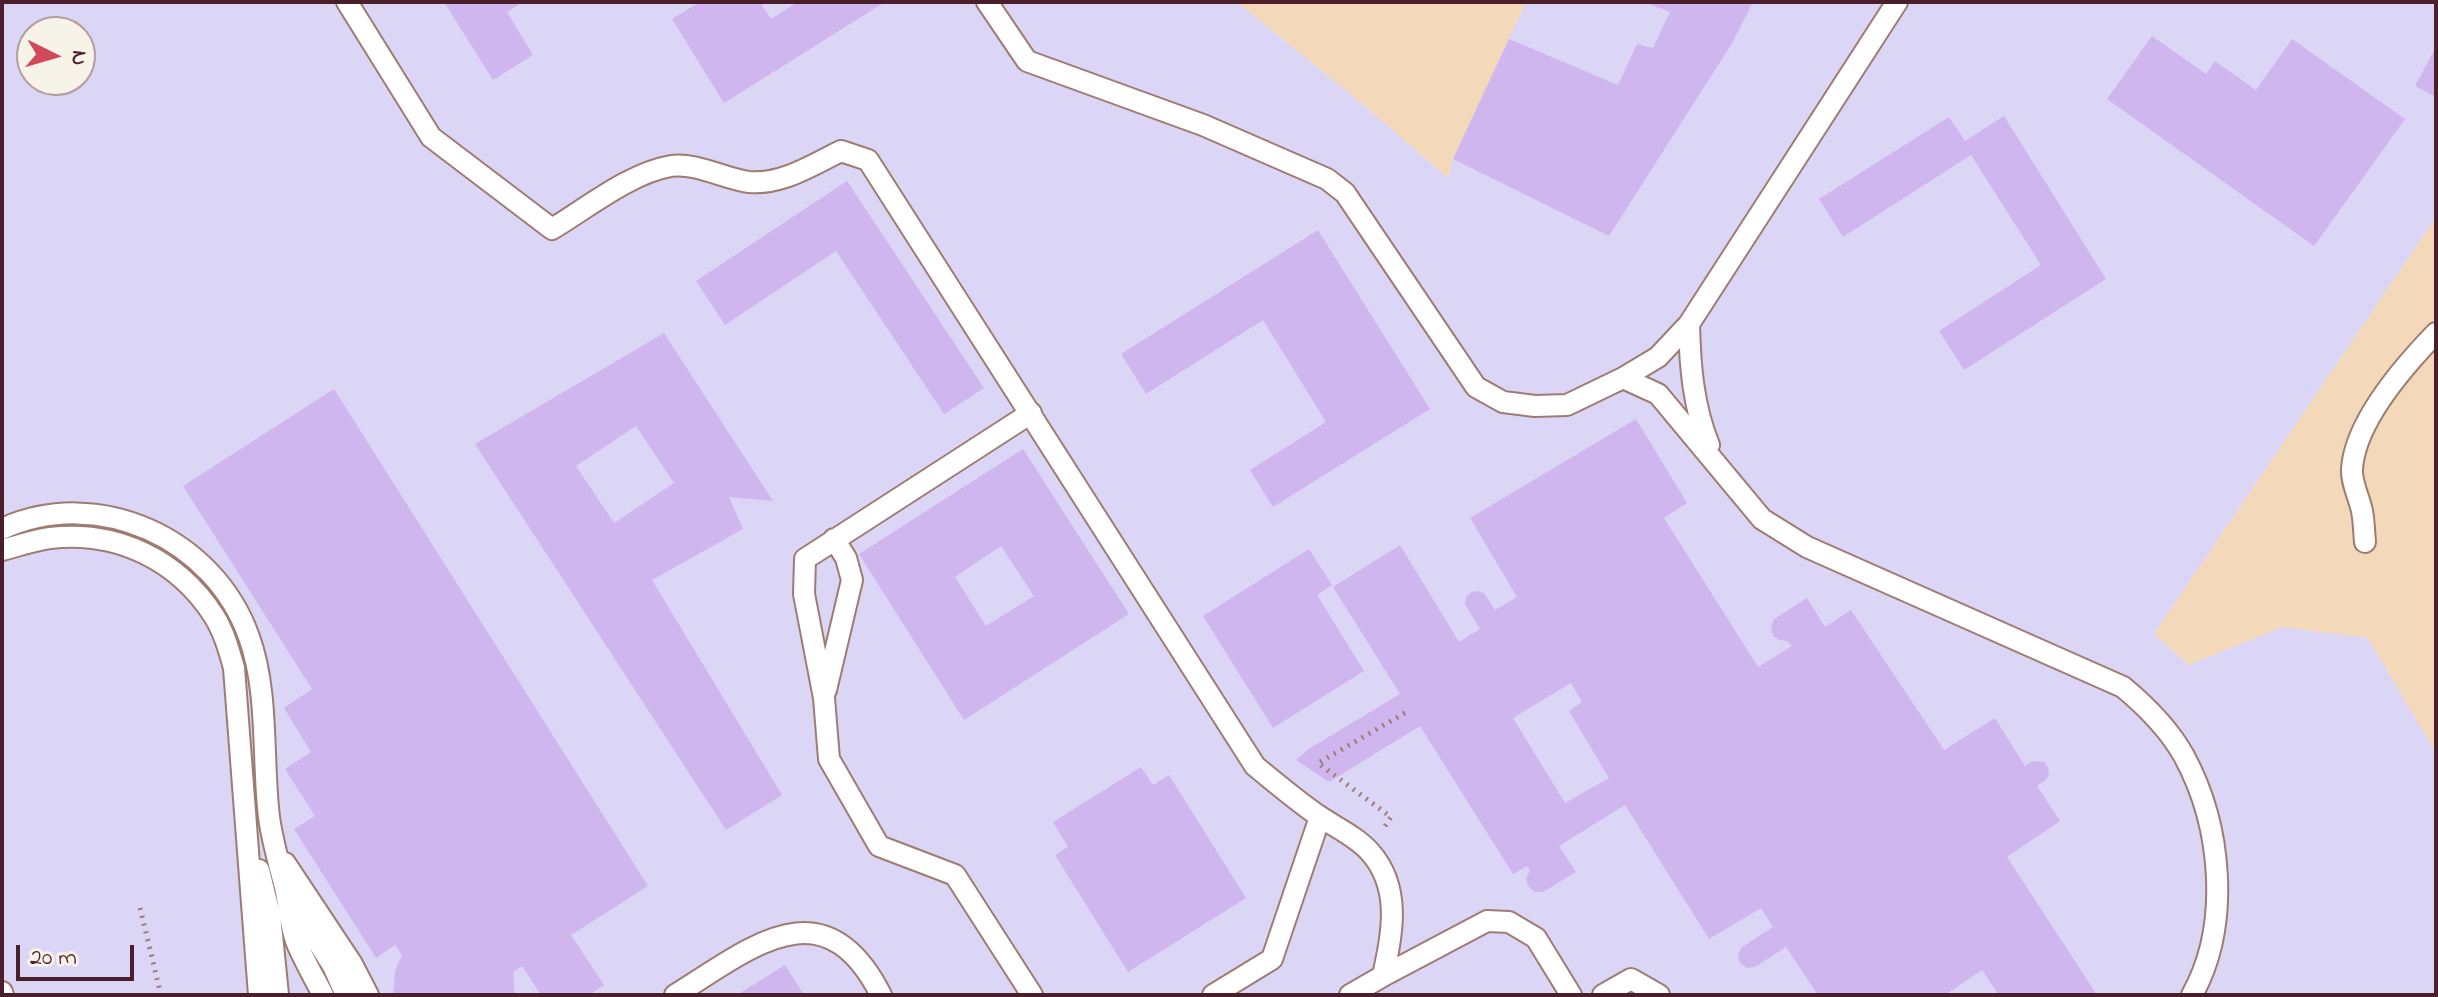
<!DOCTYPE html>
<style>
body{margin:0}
#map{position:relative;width:2438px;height:997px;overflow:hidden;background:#f3d9ba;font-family:"Indie Flower",sans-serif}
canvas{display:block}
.frame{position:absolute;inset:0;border:4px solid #4a1f2b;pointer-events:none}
.north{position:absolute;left:16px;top:16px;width:80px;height:80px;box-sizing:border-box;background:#f7f3e8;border:2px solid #b29e9c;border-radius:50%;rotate:95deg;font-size:22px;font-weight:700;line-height:32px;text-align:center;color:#4a1f2b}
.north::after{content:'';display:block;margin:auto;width:28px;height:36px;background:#d1495b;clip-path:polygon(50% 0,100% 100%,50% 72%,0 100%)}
.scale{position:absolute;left:16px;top:945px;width:118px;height:36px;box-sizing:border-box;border:4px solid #4a1f2b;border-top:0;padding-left:10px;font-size:24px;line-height:28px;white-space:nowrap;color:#4a1f2b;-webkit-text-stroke:6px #f7f3e8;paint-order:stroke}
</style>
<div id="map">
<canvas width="2438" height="997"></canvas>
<div class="frame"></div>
<div class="north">N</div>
<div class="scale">20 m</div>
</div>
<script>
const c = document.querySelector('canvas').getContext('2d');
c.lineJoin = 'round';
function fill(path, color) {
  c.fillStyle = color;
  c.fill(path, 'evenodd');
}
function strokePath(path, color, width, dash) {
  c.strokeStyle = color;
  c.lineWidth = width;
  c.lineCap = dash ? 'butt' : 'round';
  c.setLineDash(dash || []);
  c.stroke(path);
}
fill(new Path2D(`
 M2,2H1237L1360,102L1448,178L1453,159L1526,2H2436V217L2154,634L2189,665L2282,627L2368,638L2436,753V995H2ZM32,32H80V80H32Z`), '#dcd6f6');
fill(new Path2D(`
 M444,2H523L507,12L533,55L493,80Z
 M700,2H760L771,19L798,2H885L724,103L672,19Z
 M1644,2H1753L1731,45L1609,236L1453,159L1509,39L1618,85L1637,44L1653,48L1670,12Z
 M2152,36L2206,74L2215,61L2256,90L2292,39L2405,119L2314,246L2107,99Z
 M2436,47V97L2415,86Z
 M2004,116L2106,279L1964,370L1939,331L2041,265L1971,155L1843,237L1819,199L1949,117L1965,141Z
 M847,181L984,388L944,414L836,251L725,325L696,281Z
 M1318,230L1430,409L1273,507L1250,470L1326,422L1263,320L1146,394L1121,354Z
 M664,333L773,501L729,497L743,529L652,580L782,795L726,830L475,444ZM636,426L674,483L614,523L576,466Z
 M334,389L648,886L571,935L604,985L589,995H541L522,966L513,972L515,995H393L395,971L402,955L395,945L376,958L294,829L315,816L285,769L311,752L284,708L312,689L183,486Z
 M1636,419L1687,503L1664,518L1758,667L1792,646L1787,641L1779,640L1773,636L1771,627L1774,619L1807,598L1825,627L1851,610L1944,750L1995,718L2025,766L2032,761L2044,762L2048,767L2049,775L2046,780L2037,786L2060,821L2007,857L2097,995H1999L1982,970L1945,995H1818L1786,947L1755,967L1747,968L1740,963L1738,954L1742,947L1773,927L1761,908L1709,939L1625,805L1559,846L1576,872L1543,892H1535L1528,886L1526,878L1530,871L1527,866L1513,874L1420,726L1329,782L1296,760L1310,748L1400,694L1333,587L1400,545L1459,642L1480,629L1465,604L1466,597L1471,592L1478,591L1484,593L1495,610L1517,597L1470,518ZM1571,683L1582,702L1569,711L1609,778L1565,803L1513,718Z
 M1023,449L1129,614L964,720L859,554ZM1001,546L1034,596L986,626L955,577Z
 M1309,549L1332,585L1317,595L1364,671L1273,728L1203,616Z
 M1141,767L1153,785L1169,775L1246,898L1128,972L1055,855L1068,847L1053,822Z
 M785,965L804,995H737Z`), '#cfb6ee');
const lane = new Path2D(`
 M347,2L431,137L552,229C587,208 630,173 671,166C695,162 725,179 749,182C782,185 812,165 841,151L868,160L1255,766C1276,783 1297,801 1319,816C1335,827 1357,837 1370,852C1402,888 1392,934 1383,976L1350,995
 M987,2L1027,61L1203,125L1327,179L1345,193L1476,387L1503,402L1535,406L1567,405L1623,378L1658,357L1689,324L1897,2
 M1689,324C1690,365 1693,406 1709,445
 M1623,378L1658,394L1762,519L1807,547L2123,687C2147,707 2169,729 2184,756C2222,826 2231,925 2192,995
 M1031,413L805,559L804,594L824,698L829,759L879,846L955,875L1032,995
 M2,529C98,485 214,538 249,637C269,692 262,759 269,817C272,840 279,864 285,887C289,905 290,924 296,941C303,959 314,977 323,995
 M2365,542C2364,532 2364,521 2362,511C2359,497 2351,482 2352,469C2355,422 2404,366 2436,333
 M2,550C18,546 34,540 50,538C117,530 178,560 214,616C224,632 229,650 234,668L259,995
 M826,690L852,580L846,558L834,539
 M285,863L352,964L368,995
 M259,870L270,915L278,995
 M292,901L333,966L346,995
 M1383,976L1487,921L1509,922L1536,938L1571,995
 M2,992L3,995
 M675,995C751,948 824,883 881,995
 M1213,995L1272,959L1320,817
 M1603,995L1631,979L1659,995`);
strokePath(lane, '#9e7c72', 24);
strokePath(new Path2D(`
 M1385,826L1391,817L1318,763L1410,710
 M140,908L161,995`), '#9e7c72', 5, [2, 6]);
strokePath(lane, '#fff', 20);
</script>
